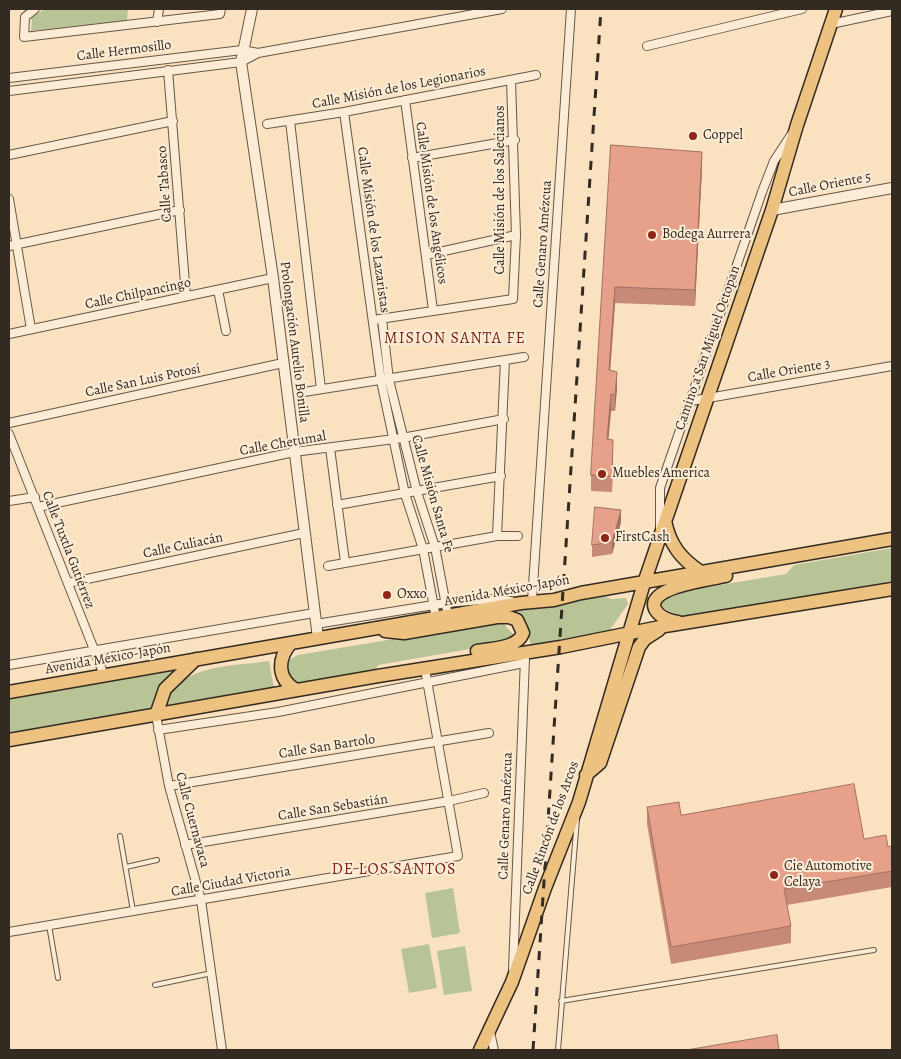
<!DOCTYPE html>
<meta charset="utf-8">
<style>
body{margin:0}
#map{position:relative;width:901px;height:1059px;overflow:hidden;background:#fae2c0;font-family:Alegreya,serif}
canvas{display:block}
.frame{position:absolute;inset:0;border:10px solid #332a21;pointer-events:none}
</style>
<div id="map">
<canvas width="901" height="1059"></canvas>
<div class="frame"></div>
</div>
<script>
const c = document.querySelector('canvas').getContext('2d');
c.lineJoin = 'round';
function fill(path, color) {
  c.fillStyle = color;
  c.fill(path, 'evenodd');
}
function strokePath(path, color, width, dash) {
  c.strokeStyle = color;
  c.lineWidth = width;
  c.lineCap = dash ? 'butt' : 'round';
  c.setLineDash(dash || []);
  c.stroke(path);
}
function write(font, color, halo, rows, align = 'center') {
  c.font = font + ' Alegreya,serif';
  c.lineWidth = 4;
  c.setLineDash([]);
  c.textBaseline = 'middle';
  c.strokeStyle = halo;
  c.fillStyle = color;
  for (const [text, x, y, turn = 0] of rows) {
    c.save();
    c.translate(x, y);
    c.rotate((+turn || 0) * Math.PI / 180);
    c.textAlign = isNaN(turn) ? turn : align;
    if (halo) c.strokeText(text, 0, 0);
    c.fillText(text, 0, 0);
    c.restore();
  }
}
fill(new Path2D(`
 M44,9H128L127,21L31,31L32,18Z
 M892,548V581L683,619L662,607L660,601L666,594L786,574L794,565Z
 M604,596L611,599L626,598L628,604L610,630L603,632L531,645L527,633L510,612Z
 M501,621L515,636L505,643L378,665L374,672L299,684L294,683L287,666L289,660L298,655Z
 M269,661L274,688L164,708C177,663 230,667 269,661Z
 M173,671L159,688L151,709L9,734V698Z
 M453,888L460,933L432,938L425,893Z
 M429,944L437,988L409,993L401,949Z
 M465,946L472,991L444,995L437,951Z`), '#b9c496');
const service = new Path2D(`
 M120,836L133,911
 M126,867L157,860
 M49,925L58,978
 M155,985L212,973
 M561,1001L874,950
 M558,1050L577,819`);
const minor = new Path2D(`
 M35,9L25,17L24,37L220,14L221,9
 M157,22L159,9
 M831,24L892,11
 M647,46L802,9
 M168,70L186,296
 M9,78L242,50L258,53
 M9,91L241,62L258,53L502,9
 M405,100L433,310
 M344,112L381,381L405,494L423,549L436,618
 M290,121L321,389
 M267,124L344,112L536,75
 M9,155L173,121
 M412,158L515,140
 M9,199L31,329
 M9,246L180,210
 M426,255L516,235
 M218,290L226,331
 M382,319L389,380L417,492L435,547L448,616
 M373,320L513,299L516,235L511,80
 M9,334L273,278
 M304,392L524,357
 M691,401L892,366
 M9,423L283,363
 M9,434L104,675
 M330,448L345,562
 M9,501L35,497
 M337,505L501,476
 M38,507L294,452L402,438L504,419
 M660,527V488L762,192L774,161L791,135
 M497,536L505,360
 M328,566L497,536H518
 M68,583L304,533
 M532,601L571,9
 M316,624L446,603L494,599L511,601
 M9,665L314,613
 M156,715L169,786L201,900L222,1050
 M158,730L278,712L524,663
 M169,786L489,733
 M185,845L449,801L484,793
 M9,932L458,856L425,669
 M513,969L525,658
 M490,1032L494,1050`);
const tertiary = new Path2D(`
 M252,9L241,62L273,278L318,638
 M772,210L892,188`);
const primary = new Path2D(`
 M665,521C670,545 681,559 701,572
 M678,622C670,621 659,617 655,609C645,587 712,579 726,576
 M385,631L404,633L497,617H509L517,620L523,633C517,649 492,648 477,651
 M291,643C277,659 277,679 296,690
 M9,692L521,603L554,600L581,593L892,539
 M156,715L165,689L196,659
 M9,740L378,676L561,647L665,626L892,589
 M586,775L600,763L639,647L645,639L659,630
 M480,1050L512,982L545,888L579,802L644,583L772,210L797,125L836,9`);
strokePath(service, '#655849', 6);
strokePath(minor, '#655849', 10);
strokePath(tertiary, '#655849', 12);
strokePath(primary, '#332a21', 15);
strokePath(service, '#fcecd6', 4);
strokePath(minor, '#fcecd6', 8);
strokePath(tertiary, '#fcecd6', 10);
strokePath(primary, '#edc180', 12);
strokePath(new Path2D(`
 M533,1050L601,9`), '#332a21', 3, [9, 9]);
fill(new Path2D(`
 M611,145L702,168L695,306L615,303L610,371L617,388L615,411H611L608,440L613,456L612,492L591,491V475Z
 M621,522L612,554L592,557V545Z
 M647,807L681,815L864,839L888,847L892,846V887L787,905L791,926V943L671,964L647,824Z`), '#c78a76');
fill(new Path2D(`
 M702,152V168L695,306V290Z
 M615,287V303L609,386V370Z
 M617,372V388L615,411V395Z
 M611,394V411L607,455V439Z
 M613,440V456L612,492V476Z
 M621,510V522L612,554V542Z`), '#a27060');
const building = new Path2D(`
 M611,145L702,152L695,290L615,287L609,370L617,372L615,395L611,394L607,439L613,440L612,476L591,475Z
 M595,507L621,510L612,542L592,545Z
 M854,784L864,839L886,835L888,847L892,846V871L784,889L791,926L671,947L647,807L679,802L681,815Z
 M777,1035L779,1050H687Z`);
fill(building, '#e7a089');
strokePath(building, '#a27060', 1);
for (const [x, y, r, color] of [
 [693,136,5,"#8f2418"],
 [652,235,5,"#8f2418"],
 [602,474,5,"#8f2418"],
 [605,538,5,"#8f2418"],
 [387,595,5,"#8f2418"],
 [774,875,5,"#8f2418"]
]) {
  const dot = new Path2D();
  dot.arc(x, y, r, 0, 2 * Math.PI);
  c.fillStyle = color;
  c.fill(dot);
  strokePath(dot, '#fcecd6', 2);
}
write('14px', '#332a21', '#fcecd6', [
 ["Calle Hermosillo",124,51,-7],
 ["Calle Misión de los Legionarios",399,88,-11],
 ["Calle Tabasco",165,184,-94],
 ["Calle Oriente 5",830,185,-11],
 ["Calle Misión de los Salecianos",501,190,-90],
 ["Calle Misión de los Angélicos",431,203,82],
 ["Calle Misión de los Lazaristas",373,230,82],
 ["Calle Genaro Amézcua",543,244,-86],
 ["Calle Chilpancingo",138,294,-12],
 ["Prolongación Aurelio Bonilla",294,342,83],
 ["Camino a San Miguel Octopan",708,348,-71],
 ["Calle Oriente 3",789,371,-10],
 ["Calle San Luis Potosí",143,381,-12],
 ["Calle Chetumal",283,444,-10],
 ["Calle Misión Santa Fe",432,494,74],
 ["Calle Culiacán",183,546,-12],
 ["Calle Tuxtla Gutiérrez",68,550,69],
 ["Avenida México-Japón",507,591,-10],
 ["Avenida México-Japón",108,659,-10],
 ["Calle San Bartolo",327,747,-9],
 ["Calle San Sebastián",333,808,-9],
 ["Calle Genaro Amézcua",506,816,-88],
 ["Calle Cuernavaca",192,820,75],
 ["Calle Rincón de los Arcos",551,828,-70],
 ["Calle Ciudad Victoria",231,882,-10]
]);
write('14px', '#332a21', '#fcecd6', [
 ["Coppel",703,136],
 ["Bodega Aurrera",662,235],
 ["Muebles America",612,474],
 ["FirstCash",615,538],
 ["Oxxo",397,595],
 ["Cie Automotive",784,867],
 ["Celaya",784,883]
], 'left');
c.letterSpacing = '1px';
write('16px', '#7a1f14', '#fcecd6', [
 ["MISION SANTA FE",455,339],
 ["DE LOS SANTOS",394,870]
]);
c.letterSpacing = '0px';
</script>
